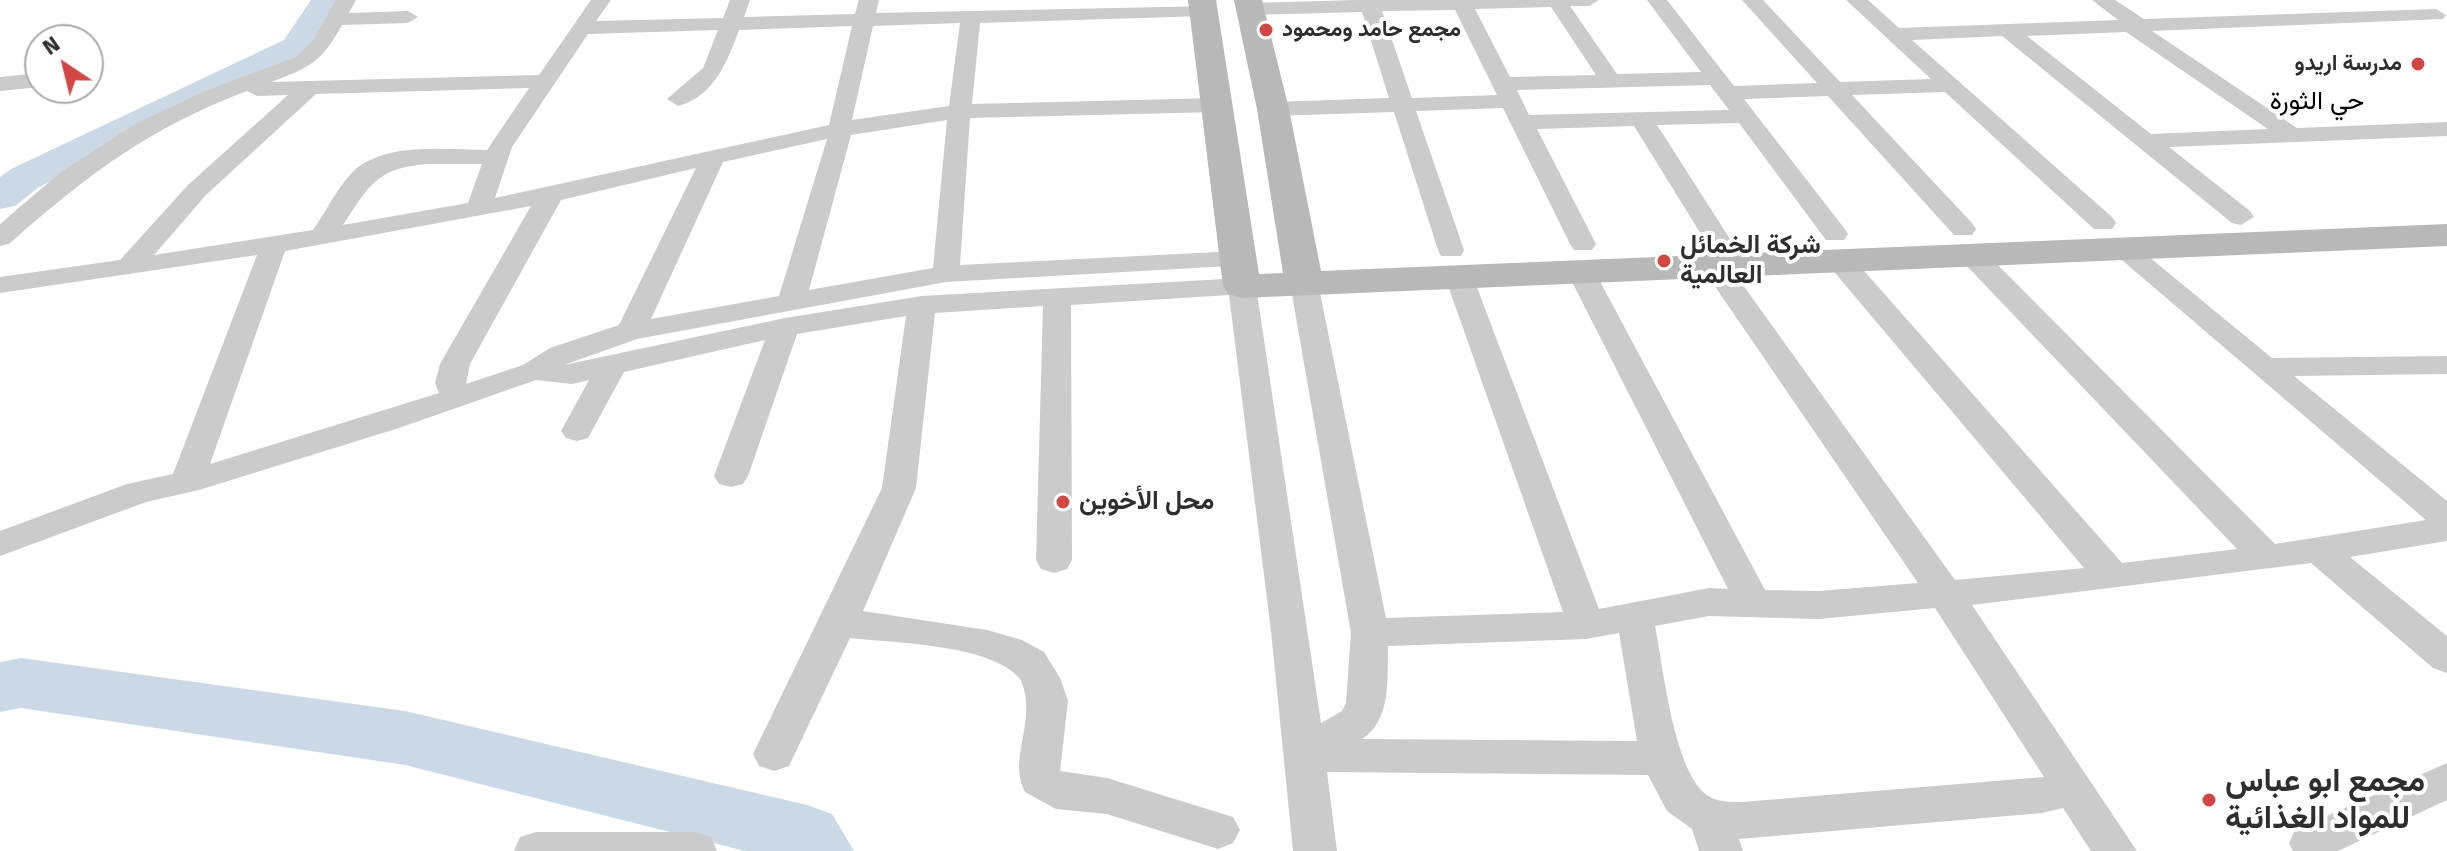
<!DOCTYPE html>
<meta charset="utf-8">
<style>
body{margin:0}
#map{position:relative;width:2447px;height:851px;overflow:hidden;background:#fff;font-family:"Fira Sans",sans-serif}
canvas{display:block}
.north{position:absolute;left:24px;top:24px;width:80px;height:80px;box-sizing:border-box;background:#fff;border:2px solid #ababab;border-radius:50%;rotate:325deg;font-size:22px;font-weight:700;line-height:32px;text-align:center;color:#2e2e2e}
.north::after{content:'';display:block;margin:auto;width:28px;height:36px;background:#d14743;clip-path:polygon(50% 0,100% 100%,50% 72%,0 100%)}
</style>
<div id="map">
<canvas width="2447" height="851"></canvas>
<div class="north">N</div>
</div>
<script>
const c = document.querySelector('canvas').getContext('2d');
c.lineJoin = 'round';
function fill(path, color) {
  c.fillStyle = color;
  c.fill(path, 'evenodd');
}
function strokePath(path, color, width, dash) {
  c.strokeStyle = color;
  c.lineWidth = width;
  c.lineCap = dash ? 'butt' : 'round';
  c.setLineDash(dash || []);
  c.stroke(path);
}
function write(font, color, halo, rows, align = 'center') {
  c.font = font + ' "Fira Sans",Vazirmatn,sans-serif';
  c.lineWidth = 8;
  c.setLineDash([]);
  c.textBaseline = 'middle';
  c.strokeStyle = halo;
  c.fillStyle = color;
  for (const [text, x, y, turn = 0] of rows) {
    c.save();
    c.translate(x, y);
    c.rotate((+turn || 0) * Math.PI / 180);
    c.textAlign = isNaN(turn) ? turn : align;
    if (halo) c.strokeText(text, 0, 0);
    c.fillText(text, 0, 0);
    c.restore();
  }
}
fill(new Path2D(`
 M311,0H343L308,54L39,187L15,206L0,209V177L11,169L284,40Z
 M21,658L405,711L807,805L832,814L854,851H745L405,765L21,708L0,712V662Z`), '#cbd9e7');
fill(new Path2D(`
 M336,0H356L349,13L408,11L418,17L408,23L342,25C322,62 309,68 271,82L539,75L591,0H611L596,21L723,18L730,0H750L744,17L855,14L859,0H879L876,13L1211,6L1214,10L1204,16L980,23L972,104L1218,98L1229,105L1218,112L970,118L960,265L1238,251L1248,253L1252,259L1248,265L946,282L637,339L564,365L785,318L922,296L1242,278L1252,280L1256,286L1321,723L1342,711L1346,703L1351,633L1290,283L1294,277H1314L1318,283L1386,618L1563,612L1445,277L1449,271H1469L1473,277L1599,609L1709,588L1728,589L1567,272L1571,266H1591L1595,272L1765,590L1819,591L1918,583L1701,266L1705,260H1725L1955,580L2084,568L1830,267L1826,261L1830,255H1850L2122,563L2237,549L1962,261L1958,255L1962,249H1982L2275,544L2426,520L2109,249L2112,243H2132L2272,358L2447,356V374L2294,376L2447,501V541L2350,557L2447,636V673L2433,668L2311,563L1972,605L2137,851H2091L2063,808L2042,813L1739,839L1743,851H1699L1692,829L1667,811L1648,775L1327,772L1337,851H1293L1271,631L1229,295L1071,305L1072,560L1067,569L1054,573L1041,569L1036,560L1043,306L935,313L916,488L863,611L987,630L1022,640L1044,652L1060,678L1068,701L1060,771L1107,778L1233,817L1240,830L1233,843L1218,849L1107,814L1056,809L1025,792C1007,757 1038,723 1021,680C993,644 894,643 850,638L789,766L774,771L759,766L753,754L882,488L906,316L797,334L748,476L743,484L731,487L719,484L714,476L765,340L624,372L588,438L577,441L566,438L561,431L589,380L572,384L536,380L399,428L199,490L146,502L0,556V531L127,484L173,474L257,255L0,293V277L120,260L188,185L288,95L257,96L247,91C149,128 87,175 9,244L0,246V224L61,172L137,123L205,91L296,57L312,42ZM960,23L949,106L852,120L873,26ZM852,26L829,125L495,198L512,147L588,34L718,30L703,68L667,99L678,106C714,97 728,60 739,30ZM529,88L487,150C447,150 391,142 357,168C340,182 326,212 313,230L154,255L206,195L316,94ZM947,120L933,268L809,290L851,135ZM827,139L779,296L651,319L723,162ZM427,164H482L468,203L343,225C369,186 376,168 427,164ZM696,168L619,325L550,348L523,365L466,384L470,364L561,200ZM531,206L440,364L435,383L439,393L210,464L285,251ZM1935,608L2044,777L1742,802C1732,802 1720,802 1712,798C1674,781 1663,664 1655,626L1709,616L1819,619ZM1619,633L1637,741L1362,739C1392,720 1387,677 1388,646L1586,639Z
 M1358,0H1599L1589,6H1570L1617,74L1701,72L1647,0H1667L1734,86L1817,83L1742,0H1763L1840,82L1931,79L1846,0H1868L1899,28L2118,20L2092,0H2115L2144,19L2436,9L2446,15L2443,19L2152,31L2297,128L2447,122V136L2169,147L2250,211L2254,217L2241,225L2232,223L2002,36L1912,40L2112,217L2116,223L2112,229H2094L1945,92L1852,95L1972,223L1976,229L1972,235H1954L1828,96L1744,99L1844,228L1848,234L1844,240H1826L1739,123L1657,125L1730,239L1726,245H1708L1704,239L1634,126L1537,129L1596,244L1592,250H1574L1570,244L1503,108L1416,111L1464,250L1461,256H1441L1438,250L1394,112L1273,116L1262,109L1273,102L1389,98L1362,12L1250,15L1240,9L1250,3ZM1551,7L1596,75L1510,77L1475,9ZM1455,10L1497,95L1412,98L1382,11ZM2126,32L2268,129L2151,134L2027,36ZM1710,85L1729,110L1529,115L1517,90Z
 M40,73V87L0,91V77Z
 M2447,763V800L2338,851H2293L2289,843L2295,830Z
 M536,832H695L711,837L717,851H514L520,837Z`), '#cbcbcb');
fill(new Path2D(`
 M1188,0H1216L1259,274L1283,273L1257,109L1234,0H1262L1289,109L1321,271L2447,224V246L1242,298L1228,294L1223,286Z`), '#b8b8b8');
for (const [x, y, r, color] of [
 [1266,30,8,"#d14743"],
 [2418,64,8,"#d14743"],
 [1664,261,8,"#d14743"],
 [1063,502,8,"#d14743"],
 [2209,800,8,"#d14743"]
]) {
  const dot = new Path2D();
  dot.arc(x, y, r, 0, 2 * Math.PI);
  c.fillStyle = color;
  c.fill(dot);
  strokePath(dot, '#fff', 3);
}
write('bold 22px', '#2e2e2e', '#fff', [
 ["مجمع حامد ومحمود",1282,30],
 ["مدرسة اريدو",2402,64,"right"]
], 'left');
write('26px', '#000', '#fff', [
 ["حي الثورة",2317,102]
]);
write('bold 26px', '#2e2e2e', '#fff', [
 ["شركة الخمائل",1680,246],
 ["العالمية",1680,276],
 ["محل الأخوين",1079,502]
], 'left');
write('bold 32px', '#2e2e2e', '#fff', [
 ["مجمع ابو عباس",2225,782],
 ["للمواد الغذائية",2225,819]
], 'left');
</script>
